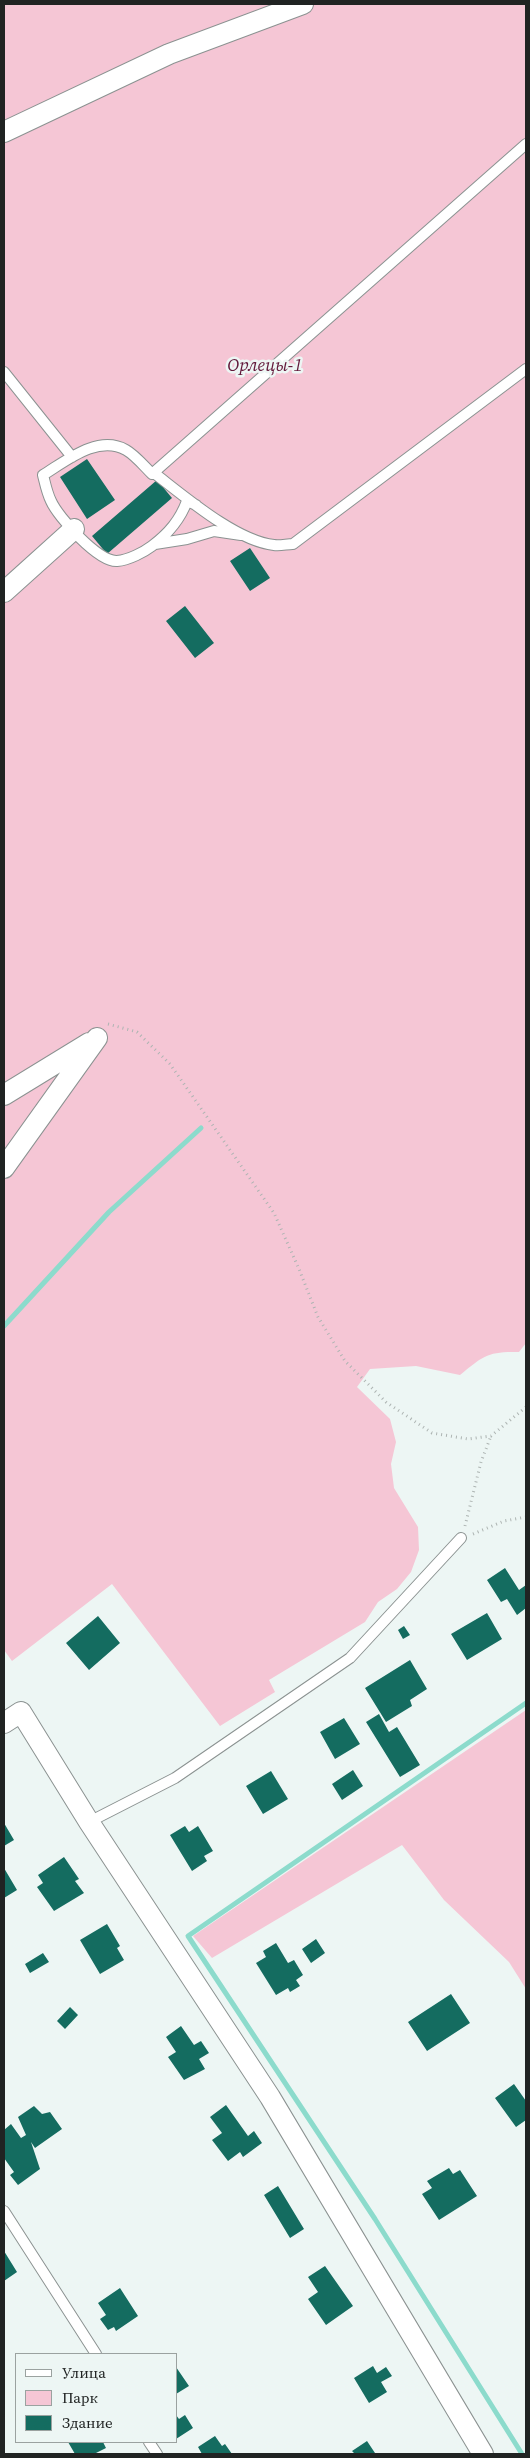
<!DOCTYPE html>
<meta charset="utf-8">
<style>
body{margin:0}
#map{position:relative;width:530px;height:2458px;overflow:hidden;background:#edf6f4;font-family:"Source Serif 4",serif}
canvas{display:block}
.frame{position:absolute;inset:0;border:5px solid #202322;pointer-events:none}
.legend{position:absolute;left:15px;top:2353px;width:162px;height:90px;box-sizing:border-box;background:#edf6f4;border:1px solid #9ba2a0;margin:0;padding:6px 9px;list-style:none;font-size:15px;color:#202322}
.legend li{display:flex;align-items:center;gap:10px;height:25px}
.legend b{width:25px;border:1px solid #9ba2a0}
</style>
<div id="map">
<canvas width="530" height="2458"></canvas>
<div class="frame"></div>
<ul class="legend">
<li><b style="height:6px;background:#fff"></b>Улица</li>
<li><b style="height:14px;background:#f5c6d5"></b>Парк</li>
<li><b style="height:14px;background:#146c60"></b>Здание</li>
</ul>
</div>
<script>
const c = document.querySelector('canvas').getContext('2d');
c.lineJoin = 'round';
function fill(path, color) {
  c.fillStyle = color;
  c.fill(path, 'evenodd');
}
function strokePath(path, color, width, dash) {
  c.strokeStyle = color;
  c.lineWidth = width;
  c.lineCap = dash ? 'butt' : 'round';
  c.setLineDash(dash || []);
  c.stroke(path);
}
function write(font, color, halo, rows, align = 'center') {
  c.font = font + ' "Source Serif 4",serif';
  c.lineWidth = 5;
  c.setLineDash([]);
  c.textBaseline = 'middle';
  c.strokeStyle = halo;
  c.fillStyle = color;
  for (const [text, x, y, turn = 0] of rows) {
    c.save();
    c.translate(x, y);
    c.rotate((+turn || 0) * Math.PI / 180);
    c.textAlign = isNaN(turn) ? turn : align;
    if (halo) c.strokeText(text, 0, 0);
    c.fillText(text, 0, 0);
    c.restore();
  }
}
fill(new Path2D(`
 M4,4H526V1343L519,1352C488,1351 483,1356 460,1375L416,1366L370,1369L357,1387L390,1419L396,1442L391,1464L394,1488L418,1527L419,1550L411,1572L397,1589L378,1602L365,1622L269,1680L275,1692L220,1726L112,1584L12,1661L4,1650Z
 M526,1710V1989L509,1962L444,1900L402,1845L212,1958L193,1936Z`), '#f5c6d5');
strokePath(new Path2D(`
 M4,1326L109,1212L201,1128
 M522,2454L375,2219L188,1936L526,1703`), '#8cdbcc', 5);
fill(new Path2D(`
 M87,459L115,500L87,519L60,477Z
 M157,480L172,498L107,554L92,536Z
 M250,548L270,578L250,591L230,561Z
 M185,606L214,643L195,658L166,621Z
 M505,1568L519,1590L526,1585V1608L517,1615L507,1599L501,1602L487,1580Z
 M487,1613L502,1639L467,1660L451,1634Z
 M98,1616L120,1643L89,1670L66,1643Z
 M404,1626L410,1635L403,1639L398,1630Z
 M410,1660L427,1689L410,1700L412,1706L386,1722L365,1688Z
 M379,1714L389,1732L397,1727L420,1765L400,1777L366,1722Z
 M344,1718L360,1744L335,1759L320,1732Z
 M353,1770L363,1786L342,1800L332,1784Z
 M271,1771L288,1799L263,1814L246,1786Z
 M4,1823L14,1840L4,1846Z
 M185,1826L189,1832L198,1826L213,1851L204,1856L207,1861L192,1871L170,1835Z
 M64,1857L79,1879L75,1881L84,1893L54,1911L37,1887L43,1883L38,1875Z
 M4,1868L17,1890L4,1898Z
 M107,1924L120,1946L117,1948L124,1960L100,1974L80,1940Z
 M316,1939L325,1953L311,1963L302,1949Z
 M276,1943L288,1963L294,1960L303,1975L296,1980L300,1986L290,1992L288,1988L276,1995L256,1963L266,1957L263,1951Z
 M43,1953L49,1962L30,1973L25,1964Z
 M451,1994L470,2023L427,2051L408,2022Z
 M70,2007L78,2015L65,2029L57,2021Z
 M181,2026L194,2045L201,2041L209,2053L199,2059L205,2069L184,2080L168,2057L176,2052L166,2037Z
 M514,2084L526,2101V2120L516,2127L495,2098Z
 M226,2105L248,2136L254,2131L262,2143L243,2157L240,2152L228,2161L212,2140L222,2133L210,2117Z
 M34,2106L42,2114L50,2112L62,2129L35,2148L31,2142L40,2169L18,2185L10,2175L14,2172L4,2158V2130L11,2124L21,2138L26,2135L18,2117Z
 M449,2168L453,2174L460,2170L477,2196L439,2220L422,2194L432,2188L427,2181Z
 M278,2186L304,2229L290,2238L264,2195Z
 M4,2251L17,2272L4,2281Z
 M325,2266L353,2306L326,2325L308,2299L318,2292L308,2277Z
 M120,2288L138,2316L116,2331L114,2327L108,2330L100,2319L106,2315L98,2303Z
 M373,2366L377,2373L386,2367L392,2376L381,2382L387,2392L369,2403L354,2378Z
 M176,2367L189,2386L176,2394Z
 M176,2415L179,2419L185,2415L193,2428L176,2439Z
 M215,2436L222,2446L225,2444L232,2454H202L198,2447Z
 M367,2441L375,2453L355,2454L352,2451Z
 M68,2442H103L106,2448L94,2454H75Z`), '#146c60');
const service = new Path2D(`
 M4,372L72,457
 M152,474L526,144
 M196,505L187,501C180,520 169,533 152,546C144,552 129,560 117,561C98,562 58,517 51,501C47,493 45,483 43,475C66,461 98,434 126,450C135,455 144,466 152,474L154,473C184,496 236,541 274,545C280,546 287,544 293,544L526,369
 M155,544L187,539L214,531L241,535
 M89,1822L175,1778L350,1658L461,1538
 M4,2211L96,2354
 M149,2442L157,2454`);
const minor = new Path2D(`
 M4,132L169,54L303,4
 M4,592L74,529
 M4,1095L89,1043
 M4,1168L97,1038
 M4,1723L21,1712L89,1822L270,2097L483,2454`);
strokePath(service, '#8b9291', 12);
strokePath(minor, '#8b9291', 22);
strokePath(new Path2D(`
 M108,1024L137,1032L170,1064L274,1213L299,1269L318,1317L345,1361L386,1402L432,1433L468,1439L491,1436L526,1407
 M465,1526L481,1462L491,1436
 M473,1534L504,1521L526,1517`), '#adb4b2', 3, [1, 4]);
strokePath(service, '#fff', 10);
strokePath(minor, '#fff', 20);
write('italic 18px', '#62183a', '#edf6f4', [
 ["Орлецы-1",265,366]
]);
</script>
